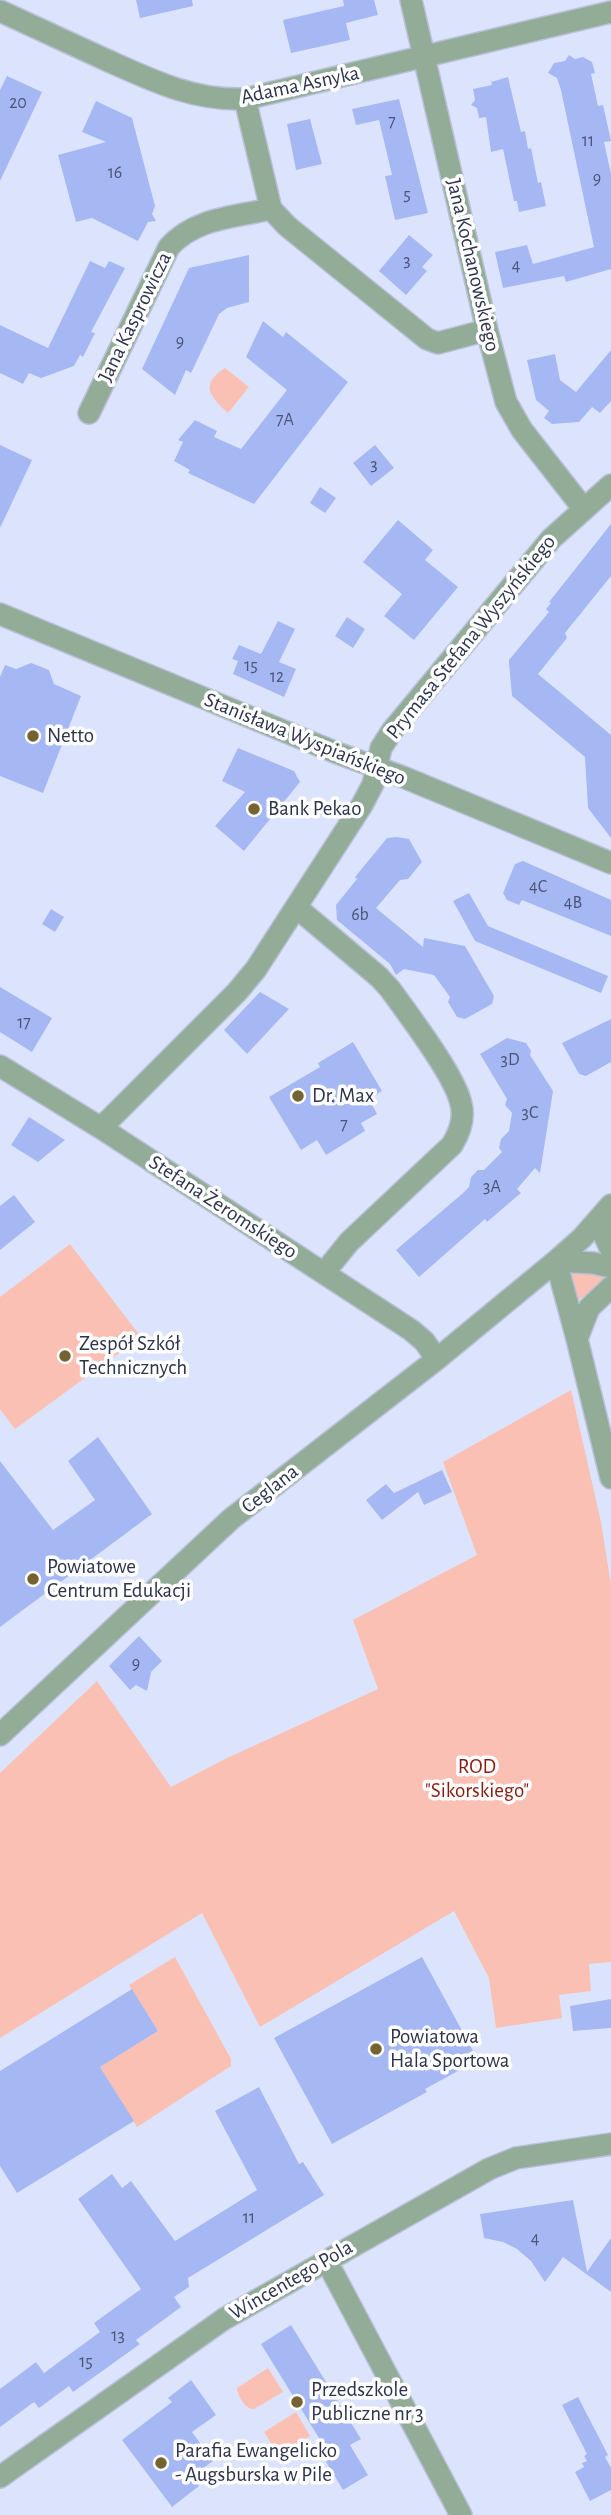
<!DOCTYPE html>
<meta charset="utf-8">
<style>
body{margin:0}
canvas{display:block;background:#dce4fd}
</style>
<canvas width="611" height="2515"></canvas>
<script>
const c = document.querySelector('canvas').getContext('2d');
c.lineJoin = 'round';
function fill(path, color) {
  c.fillStyle = color;
  c.fill(path, 'evenodd');
}
function strokePath(path, color, width, dash) {
  c.strokeStyle = color;
  c.lineWidth = width;
  c.lineCap = dash ? 'butt' : 'round';
  c.setLineDash(dash || []);
  c.stroke(path);
}
function write(font, color, halo, rows, align = 'center') {
  c.font = font + ' "Alegreya Sans",sans-serif';
  c.lineWidth = 7;
  c.setLineDash([]);
  c.textBaseline = 'middle';
  c.strokeStyle = halo;
  c.fillStyle = color;
  for (const [text, x, y, turn = 0] of rows) {
    c.save();
    c.translate(x, y);
    c.rotate((+turn || 0) * Math.PI / 180);
    c.textAlign = isNaN(turn) ? turn : align;
    if (halo) c.strokeText(text, 0, 0);
    c.fillText(text, 0, 0);
    c.restore();
  }
}
fill(new Path2D(`
 M225,368L249,387L228,413C210,396 199,385 225,368Z
 M70,1244L141,1337L15,1429L0,1409V1297Z
 M578,1271L607,1272L611,1279L575,1302L569,1275Z
 M571,1390L601,1522L611,1585V1962L589,1964L591,1991L559,1995L562,2018L496,2028L489,1978L454,1911L260,2027L202,1913L0,2038V1773L97,1681L171,1787L225,1759L378,1689L353,1620L477,1555L443,1462Z
 M175,1957L231,2059V2066L137,2127L100,2067L158,2031L129,1985Z
 M268,2368L283,2392L254,2409C245,2409 238,2397 237,2388Z
 M296,2412L310,2436L282,2453H277L264,2432Z`), '#fac0b4');
fill(new Path2D(`
 M136,0H192L193,6L140,18Z
 M343,0H374L378,15L346,23L350,40L291,53L283,20L344,6Z
 M569,55L575,59L583,57L592,62L595,73L591,74L598,106L603,105L611,141L604,142L611,174V269L566,282L564,276L503,288L495,252L527,245L533,264L594,247L561,90L557,78L548,73L554,63L565,61Z
 M7,76L42,92L0,181V90Z
 M508,77L521,132L525,131L528,149L531,148L538,183L541,182L546,206L519,212L517,201H514L503,149L491,152L486,117L479,118L477,108L471,105L475,100L473,89L492,85L491,82Z
 M399,99L428,213L395,220L385,176L392,175L379,120L356,125L352,109Z
 M96,101L132,118L155,206L152,214L156,221L148,222L138,241L92,218L76,222L58,155L106,142L82,132Z
 M310,119L322,164L296,170L287,124Z
 M409,235L433,255L422,267L427,271L406,295L379,271Z
 M249,255V302L227,308L219,314L191,373L186,370L175,395L142,369L189,268Z
 M90,261L105,268L109,261L125,268L91,332L95,333L83,357L80,355L74,366L41,378L29,373L23,384L0,373V325L48,348Z
 M263,321L283,337L286,332L348,382L254,504L188,473L190,470L174,461L183,442L178,440L195,420L217,431L214,437L241,449L287,390L246,357Z
 M611,350V401L600,413L592,407L579,422L552,424L544,418L549,411L536,400L527,360L555,354L560,380L576,392Z
 M0,445L32,460L0,528Z
 M375,445L394,468L371,486L353,463Z
 M320,487L336,498L325,513L310,503Z
 M398,520L433,550L425,560L458,587L414,640L384,616L402,594L363,562Z
 M611,524V576L565,633L567,638L538,674L611,735V838L588,808L585,757L512,696L509,663V660L549,612L546,609L551,603L549,602Z
 M347,617L365,629L353,648L335,636Z
 M278,621L295,629L279,662L296,669L284,697L233,674L238,661L232,659L239,645L261,654Z
 M31,663L49,670L54,684L81,696L43,793L0,776V677L5,665L16,669Z
 M238,748L294,771L300,782L244,851L215,826L245,792L222,781Z
 M397,837L409,839L422,862L408,879L400,880L376,908L423,947L424,938L465,946L494,996L492,1004L465,1019L457,1017L448,1002L450,997L434,975L404,969L396,975L390,964L337,920L336,905L357,879L355,877L387,838Z
 M523,861L611,900V936L522,900L519,905L507,900L503,893L515,864Z
 M469,893L488,926L608,976L601,993L475,941L453,901Z
 M51,909L64,917L55,932L42,924Z
 M0,987L52,1018L32,1052L0,1032Z
 M260,992L289,1009L247,1054L224,1030Z
 M611,1019V1062L586,1076L579,1074L562,1043Z
 M507,1038L526,1043L531,1051L530,1055L553,1091L540,1173L535,1168L517,1189L521,1193L487,1222L485,1219L419,1277L396,1250L462,1194L469,1187L471,1177L478,1170H484L502,1152L499,1148L501,1139L509,1131L512,1113L505,1105L507,1099L480,1054Z
 M353,1042L382,1091L369,1099L377,1114L361,1123L365,1131L326,1155L317,1140L301,1150L269,1097L320,1067L318,1063Z
 M29,1117L65,1140L38,1162L11,1145Z
 M14,1195L35,1222L0,1250V1206Z
 M98,1437L152,1514L0,1627V1461L53,1530L95,1500L68,1461Z
 M442,1470L452,1492L424,1505L418,1492L382,1520L366,1500L386,1484L394,1493Z
 M139,1636L162,1661L151,1672L147,1691L136,1685L130,1690L109,1666Z
 M422,1957L478,2060L425,2089L427,2092L332,2144L274,2038Z
 M132,1989L158,2031L100,2067L134,2121L17,2193L0,2166V2071Z
 M611,1999V2028L573,2031L570,2006Z
 M259,2087L299,2164L303,2162L324,2195L188,2278L189,2287L174,2297L181,2307L136,2340L140,2344L73,2392L69,2386L39,2408L34,2402L0,2427V2389L36,2362L44,2373L100,2332L94,2323L141,2289L78,2199L112,2174L122,2188L131,2181L175,2241L257,2190L215,2111Z
 M573,2200L587,2272L611,2238V2292L563,2257L545,2282L531,2261L517,2249L503,2242L484,2238L480,2214Z
 M291,2325L361,2439L350,2445L368,2475L343,2490L325,2460L330,2456L261,2344Z
 M191,2380L216,2415L192,2432L213,2461L192,2476L199,2486L172,2507L122,2440L172,2402L168,2398Z
 M578,2397L608,2455L605,2457L611,2468V2490L590,2501L575,2472L584,2467L582,2463L587,2461L584,2456L587,2454L562,2405Z`), '#a5b8f4');
const street = new Path2D(`
 M411,0L487,330L506,402L522,430L583,508
 M0,11C34,27 68,42 102,58C149,79 192,101 245,99L611,12
 M245,99L271,209L287,226L427,339L438,343L487,330
 M89,413L169,247C195,218 234,217 271,209
 M0,614L337,753L403,777L611,863
 M296,907L379,977L390,989C408,1014 456,1077 461,1104C465,1119 460,1132 452,1145L349,1242L324,1273
 M0,1066L101,1128L411,1330L424,1341L437,1359
 M101,1128L237,992L256,969L362,805L373,784L381,748L392,731L551,539L611,485
 M603,1215L605,1237L611,1250
 M556,1261L577,1339L611,1478
 M556,1261L593,1263L611,1267
 M577,1339L589,1308L611,1287
 M0,1735L231,1519L437,1359L556,1261L582,1238L611,1205
 M333,2273L461,2515
 M0,2477L224,2319L489,2169L516,2158L611,2144`);
strokePath(street, '#b9c1d9', 24);
strokePath(street, '#93ac98', 21);
for (const [x, y, r, color] of [
 [33,736,7,"#746331"],
 [254,809,7,"#746331"],
 [298,1096,7,"#746331"],
 [65,1356,7,"#746331"],
 [33,1579,7,"#746331"],
 [376,2049,7,"#746331"],
 [297,2402,7,"#746331"],
 [161,2463,7,"#746331"]
]) {
  const dot = new Path2D();
  dot.arc(x, y, r, 0, 2 * Math.PI);
  c.fillStyle = color;
  c.fill(dot);
  strokePath(dot, '#fff', 2.5);
}
write('18px', '#4a5475', null, [
 ["20",18,103],
 ["7",392,122],
 ["11",588,141],
 ["16",115,173],
 ["9",597,179],
 ["5",407,195],
 ["3",407,261],
 ["4",516,266],
 ["9",180,342],
 ["7A",285,420],
 ["3",374,465],
 ["15",251,666],
 ["12",277,677],
 ["4C",538,887],
 ["4B",573,903],
 ["6b",360,915],
 ["17",24,1023],
 ["3D",510,1060],
 ["3C",530,1113],
 ["7",344,1125],
 ["3A",492,1187],
 ["9",136,1664],
 ["11",249,2218],
 ["4",535,2239],
 ["13",118,2336],
 ["15",86,2362]
]);
write('21px', '#2c334b', '#fff', [
 ["Adama Asnyka",300,85,-12],
 ["Jana Kochanowskiego",473,265,77],
 ["Jana Kasprowicza",135,317,-64],
 ["Prymasa Stefana Wyszyńskiego",471,637,-51],
 ["Stanisława Wyspiańskiego",305,739,22],
 ["Stefana Żeromskiego",223,1207,33],
 ["Ceglana",270,1489,-38],
 ["Wincentego Pola",291,2280,-30]
]);
write('21px', '#2c334b', '#fff', [
 ["Netto",47,736],
 ["Bank Pekao",268,809],
 ["Dr. Max",312,1096],
 ["Zespół Szkół",79,1344],
 ["Technicznych",79,1368],
 ["Powiatowe",47,1567],
 ["Centrum Edukacji",47,1591],
 ["Powiatowa",390,2037],
 ["Hala Sportowa",390,2061],
 ["Przedszkole",311,2390],
 ["Publiczne nr 3",311,2414],
 ["Parafia Ewangelicko",175,2451],
 ["- Augsburska w Pile",175,2475]
], 'left');
write('21px', '#891c0e', '#fff', [
 ["ROD",477,1767],
 ["\"Sikorskiego\"",477,1791]
]);
</script>
